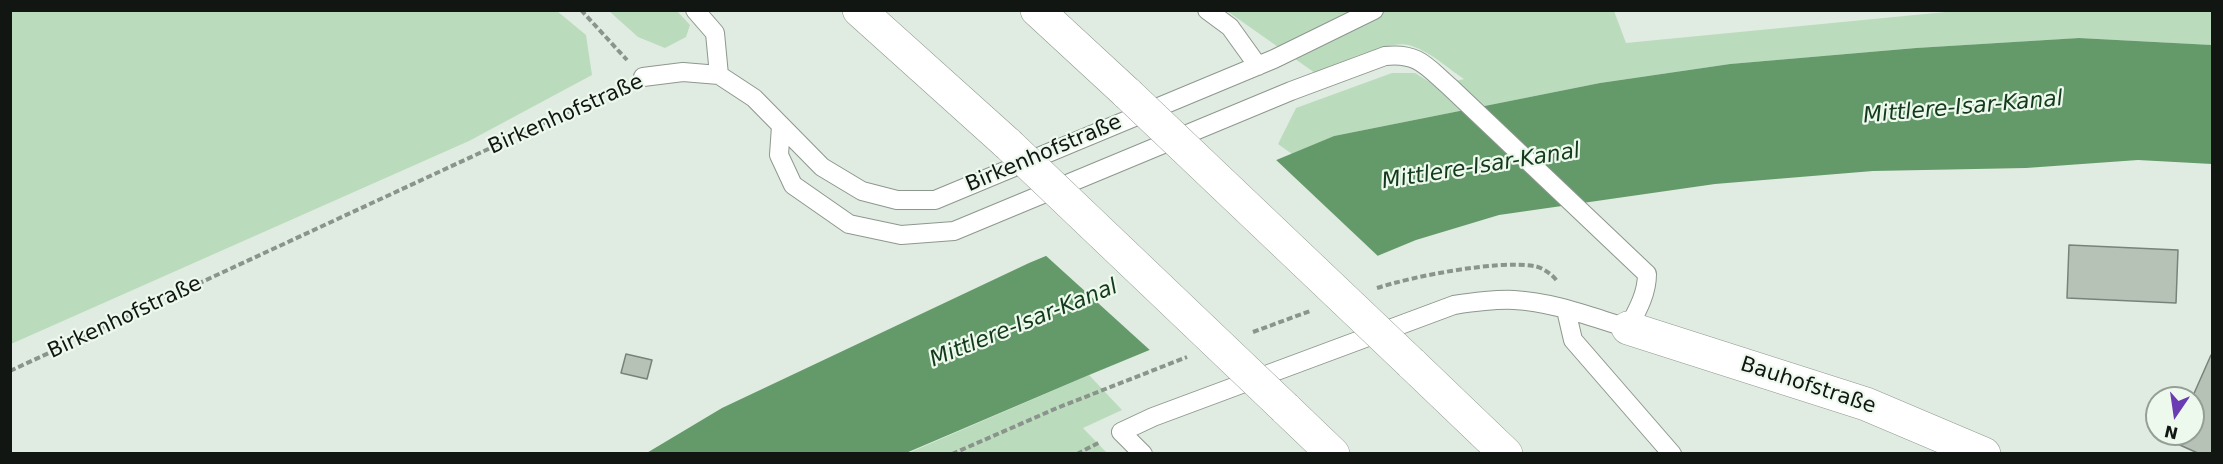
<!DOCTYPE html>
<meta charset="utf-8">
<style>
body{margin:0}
#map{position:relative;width:2223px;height:464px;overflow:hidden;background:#e0ece1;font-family:"DejaVu Sans",sans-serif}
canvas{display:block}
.frame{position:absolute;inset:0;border:12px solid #121612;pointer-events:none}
.north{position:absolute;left:2145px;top:386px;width:60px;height:60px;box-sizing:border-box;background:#eef9ee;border:2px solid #969e96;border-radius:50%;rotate:193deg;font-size:16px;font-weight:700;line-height:24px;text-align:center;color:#121612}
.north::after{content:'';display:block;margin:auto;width:21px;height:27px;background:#6a3bb2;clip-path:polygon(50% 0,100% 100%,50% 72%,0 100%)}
</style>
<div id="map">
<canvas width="2223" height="464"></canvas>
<div class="frame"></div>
<div class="north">N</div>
</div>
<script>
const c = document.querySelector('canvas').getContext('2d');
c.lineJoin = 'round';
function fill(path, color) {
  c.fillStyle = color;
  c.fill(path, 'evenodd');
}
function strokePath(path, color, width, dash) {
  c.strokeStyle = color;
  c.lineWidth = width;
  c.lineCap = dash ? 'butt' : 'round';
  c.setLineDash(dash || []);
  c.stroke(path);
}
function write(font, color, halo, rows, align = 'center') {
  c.font = font + ' "DejaVu Sans",sans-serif';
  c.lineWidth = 4.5;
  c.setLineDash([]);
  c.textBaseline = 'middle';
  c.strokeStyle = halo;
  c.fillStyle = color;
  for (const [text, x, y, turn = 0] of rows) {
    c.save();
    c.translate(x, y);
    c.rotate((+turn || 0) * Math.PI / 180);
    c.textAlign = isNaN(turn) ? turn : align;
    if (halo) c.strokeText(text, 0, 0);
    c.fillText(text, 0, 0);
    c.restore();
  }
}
fill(new Path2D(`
 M2212,10V45L2079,38L1916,48L1730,64L1600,83L1334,136L1292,154L1278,144L1296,108L1392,73H1415L1436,86L1464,79C1447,68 1429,50 1408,45C1389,40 1335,65 1315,73L1227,11H1614L1626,43L1956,11Z
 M557,11L586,35L592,75L469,141L11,344V11Z
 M609,11H677L690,25L686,37L665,48L638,37Z
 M1089,375L1122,410L1083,428L1107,453L906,454Z`), '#badcbc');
fill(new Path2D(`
 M2079,38L2212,45V164L2138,160L2026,168L1873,171L1715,184L1499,215L1416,240L1089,375L906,453L645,454L722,408L1029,263L1334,136L1600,83L1730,64L1916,48Z`), '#649a6a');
fill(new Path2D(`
 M1274,158L1380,258L1152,352L1044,254Z`), '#e0ece1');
const building = new Path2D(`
 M2069,245L2178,250L2176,303L2067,298Z
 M626,354L652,360L647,379L621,373Z
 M2211,355L2212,356V454H2200L2173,442L2176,434H2193L2192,398Z`);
fill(building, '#b7c2b7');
strokePath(building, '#788279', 1.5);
const service = new Path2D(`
 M695,10L715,33L719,75
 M1207,10L1230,27L1258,66
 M643,77L683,72L719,75L754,98L822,167L862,191L897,200H935L1274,59L1374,10
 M781,126L779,155L793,185L849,224L901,235L954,231L1291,91L1385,56C1418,52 1427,67 1450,87L1647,274C1647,294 1637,311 1628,328C1591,317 1553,302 1514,300C1494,299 1474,302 1454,305L1153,417L1121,432L1143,454
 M1566,310L1573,340L1672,454`);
const minor = new Path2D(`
 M1628,328L1866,404L1984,454`);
const motorway = new Path2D(`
 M859,10L1008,144
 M1037,10L1128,94
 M1411,363L1506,454
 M1285,408L1333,454`);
strokePath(service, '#8d978e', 20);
strokePath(minor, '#8d978e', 34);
strokePath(motorway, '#8d978e', 34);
strokePath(new Path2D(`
 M581,10L627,60
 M1377,288C1414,276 1497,260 1534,266C1542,267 1553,275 1557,281
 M1253,332L1310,311
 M10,371L622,87
 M952,454L1057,408L1187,357
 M1077,454L1100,442`), '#8b948c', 4, [6, 3]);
strokePath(service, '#fff', 18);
strokePath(minor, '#fff', 33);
strokePath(motorway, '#fff', 33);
const motorwayBridge = new Path2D(`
 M1128,94L1411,363
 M1008,144L1285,408`);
strokePath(motorwayBridge, '#8d978e', 34, []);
strokePath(motorwayBridge, '#fff', 33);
write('21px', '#121612', '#eef9ee', [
 ["Birkenhofstraße",566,115,-24],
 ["Birkenhofstraße",1044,154,-23],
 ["Birkenhofstraße",125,318,-25],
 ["Bauhofstraße",1808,386,18]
]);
write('italic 22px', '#133b1b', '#eef9ee', [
 ["Mittlere-Isar-Kanal",1963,108,-5],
 ["Mittlere-Isar-Kanal",1481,167,-9],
 ["Mittlere-Isar-Kanal",1024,324,-22]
]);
</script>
